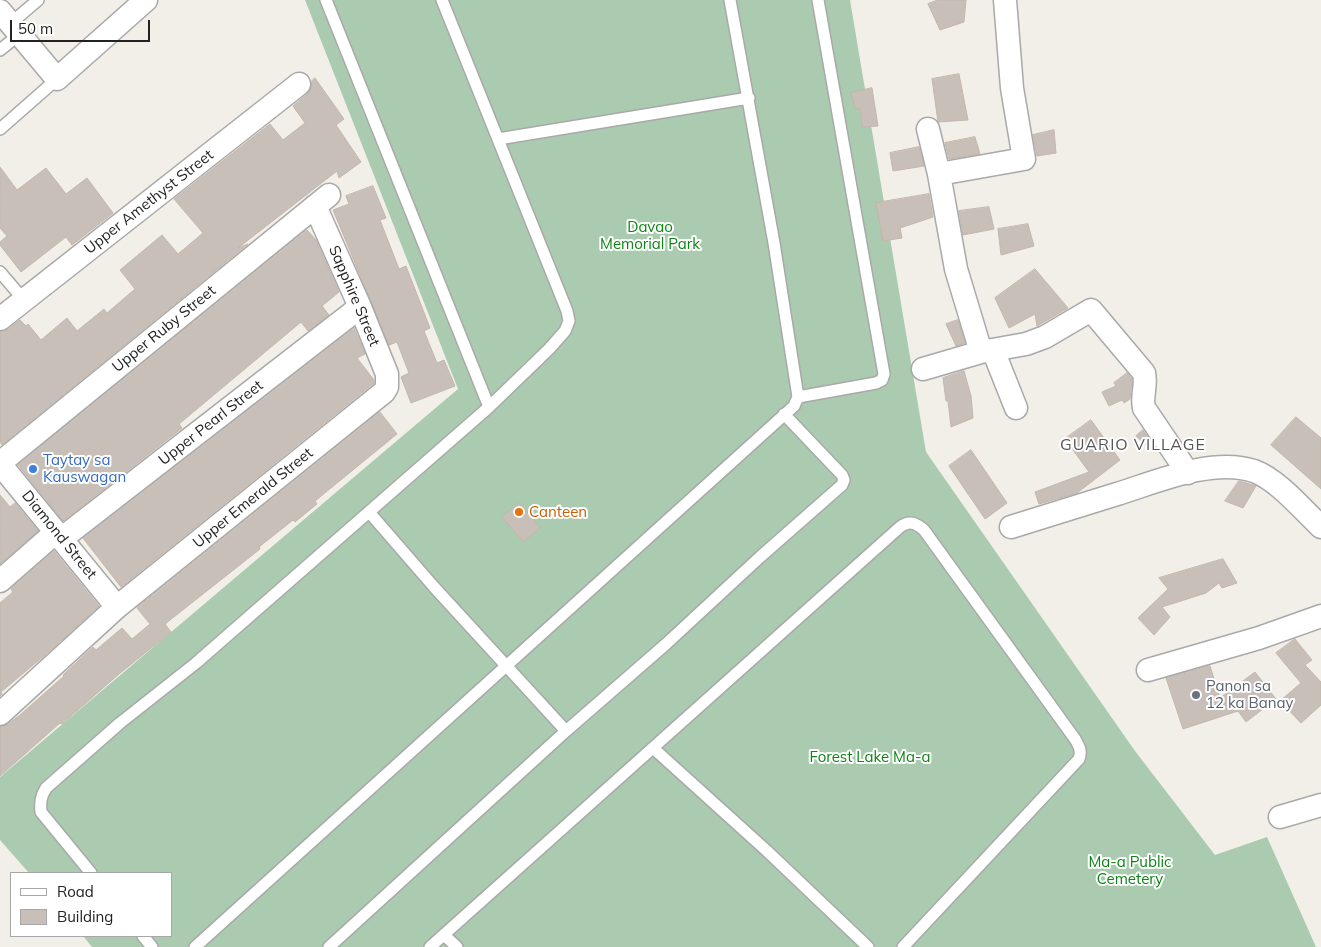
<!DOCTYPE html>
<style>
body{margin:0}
#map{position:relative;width:1321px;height:947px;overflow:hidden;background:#f2efe9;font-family:Mulish,sans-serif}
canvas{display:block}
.legend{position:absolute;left:10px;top:872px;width:162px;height:65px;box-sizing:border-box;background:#fff;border:1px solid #a7a7a7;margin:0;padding:6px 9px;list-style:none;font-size:15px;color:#222}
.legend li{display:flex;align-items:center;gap:10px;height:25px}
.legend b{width:25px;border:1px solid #a7a7a7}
.scale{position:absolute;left:10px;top:20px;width:140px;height:22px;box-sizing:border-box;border:2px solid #222;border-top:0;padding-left:6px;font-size:15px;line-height:18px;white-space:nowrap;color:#222;-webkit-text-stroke:4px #fff;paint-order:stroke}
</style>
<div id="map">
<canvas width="1321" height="947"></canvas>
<ul class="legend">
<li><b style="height:6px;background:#fff"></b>Road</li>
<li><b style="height:14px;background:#c7bfb8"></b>Building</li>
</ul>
<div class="scale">50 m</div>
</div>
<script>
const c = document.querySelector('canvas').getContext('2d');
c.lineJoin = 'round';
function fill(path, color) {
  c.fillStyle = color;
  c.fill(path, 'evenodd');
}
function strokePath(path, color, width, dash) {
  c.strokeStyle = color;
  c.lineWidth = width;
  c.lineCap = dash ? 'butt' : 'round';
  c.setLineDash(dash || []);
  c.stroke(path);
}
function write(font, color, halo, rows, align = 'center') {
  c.font = font + ' Mulish,sans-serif';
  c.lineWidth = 4;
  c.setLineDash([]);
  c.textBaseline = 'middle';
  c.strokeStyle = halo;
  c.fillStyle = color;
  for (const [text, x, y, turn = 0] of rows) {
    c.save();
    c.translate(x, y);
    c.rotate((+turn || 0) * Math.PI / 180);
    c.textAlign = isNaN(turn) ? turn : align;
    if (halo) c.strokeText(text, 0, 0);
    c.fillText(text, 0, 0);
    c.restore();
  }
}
fill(new Path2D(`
 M305,0H850L926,452L1135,751L1215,855L1267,837L1316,947H92L83,936H171V873H29L0,840V777L458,389Z`), '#aacbaf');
const building = new Path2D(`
 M938,0H966L964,22L940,30L928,4Z
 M959,74L968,120L938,122L932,79Z
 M315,78L344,119L336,125L361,162L339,178L337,171L238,248L248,244L2,445L0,442V332L8,329L20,320L26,326L28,324L41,340L67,318L77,331L104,309L107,313L135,289L120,270L162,235L178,254L203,233L174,199L270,124L283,140L305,123L293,106L307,94L311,88L312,81Z
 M872,88L878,126L862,127L860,108L855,109L851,93Z
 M1054,130L1056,153L1037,156L1033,135Z
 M975,137L980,154L949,159L945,143Z
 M919,147L924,166L893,171L890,153Z
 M0,167L17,190L46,168L66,194L87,178L113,213L72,245L66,237L21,272L0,245V242L7,236L0,228Z
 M373,186L386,218L380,220L399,269L406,266L430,328L424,331L437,363L444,360L455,386L411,403L401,377L409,373L397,342L389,345L333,210L349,204L346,196Z
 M929,194L933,217L900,228L902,238L883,241L876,203Z
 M989,207L994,229L963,235L959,211Z
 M1028,224L1034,246L1001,255L998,229Z
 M307,230L316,240L339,292L322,306L329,315L308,331L301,322L179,424L182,428L63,521L18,465Z
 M1035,269L1068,308L1037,326L1035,314L1009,328L995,298Z
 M958,320L965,343L956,346L946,324Z
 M354,328L365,354L357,358L374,380V383L121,587L83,538Z
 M964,371L971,396L973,418L951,427L948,401H946L943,378Z
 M1127,373L1132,379L1130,399L1124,403L1122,400L1109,406L1102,392L1116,386L1114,383Z
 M380,412L397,434L315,501L317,504L295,522L293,520L259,547L260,549L165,624L171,632L119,674L62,724L60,723L0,776V727L8,724L20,715L64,676L63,675L93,647L96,650L122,628L132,639L150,624L137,608Z
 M1296,417L1321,438V489L1271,445Z
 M1091,420L1120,460L1077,493L1039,504L1035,492L1089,472L1065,439Z
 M1143,430L1157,450L1154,452L1136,436Z
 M971,450L1007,503L985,519L949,466Z
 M1239,481L1256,486L1243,508L1225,501Z
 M0,495L10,507L15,503L38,531L0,564Z
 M520,503L540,528L523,542L502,517Z
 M54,551L99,606L45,655L1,692L2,694L0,696V603L13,592L11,589Z
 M1223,559L1237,583L1222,588L1219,583L1206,593L1162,607L1170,617L1154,635L1138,618L1168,589L1159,578Z
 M1295,639L1312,660L1305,665L1321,682V705L1301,723L1280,701L1301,683L1276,653Z
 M1210,666L1220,698L1255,672L1276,699L1246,722L1238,711L1183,729L1166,678Z`);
fill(building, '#c7bfb8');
strokePath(building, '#c4b6ab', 1);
const service = new Path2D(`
 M326,0L489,407
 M11,23L38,0
 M0,50L20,34
 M0,129L57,79
 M498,139L749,98
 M0,272L24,300
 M798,397L876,383L882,380L884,374L818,0
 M369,512L434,587L566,731
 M653,748L767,851L868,947
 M91,873L41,812C40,802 41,796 46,788L120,723L196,663L489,407L549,349L565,331L569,321L567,311L442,0
 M444,935L457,947
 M143,936L152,947
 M195,947L794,406L798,397L774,243L730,0
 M329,947L566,731L666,644L760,557L842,485L844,480L842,475L784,414
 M430,947L900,527C909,520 916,523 924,530L1075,739C1079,746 1082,751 1079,759L903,947`);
const minor = new Path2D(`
 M0,11L57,79L146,0
 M928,129L939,174
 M0,319L299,84
 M993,350L1016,408
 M981,352L956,269L939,174L1024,159L1012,88L1005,0
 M923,369L981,352L1026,344L1045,337L1091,310L1144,373C1147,385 1141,397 1144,408L1188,473
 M0,463L329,195
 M0,464L117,607
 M1011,527C1046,516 1081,505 1117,494C1156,482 1213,457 1254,471C1278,480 1302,509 1321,527
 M61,539L360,307
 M0,581L56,532
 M1148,670L1259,638L1321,616
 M0,714L117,607L384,392L387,387V374L360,307L315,206
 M1280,817L1321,805`);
strokePath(service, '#a9a9a9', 14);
strokePath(minor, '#a9a9a9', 25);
strokePath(service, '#fff', 11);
strokePath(minor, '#fff', 22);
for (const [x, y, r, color] of [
 [33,469,5,"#3f7fe0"],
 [519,512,5,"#e8710a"],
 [1196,695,5,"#6b7280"]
]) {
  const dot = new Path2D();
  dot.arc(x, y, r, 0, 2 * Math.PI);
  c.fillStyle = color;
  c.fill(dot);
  strokePath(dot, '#fff', 2);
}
write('15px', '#222', '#fff', [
 ["Upper Amethyst Street",149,202,-38],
 ["Sapphire Street",354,296,67],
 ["Upper Ruby Street",164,329,-39],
 ["Upper Pearl Street",211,423,-38],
 ["Upper Emerald Street",253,498,-39],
 ["Diamond Street",59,535,51]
]);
write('15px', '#0c8416', '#fff', [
 ["Davao",650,227],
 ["Memorial Park",650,244],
 ["Forest Lake Ma-a",870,757],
 ["Ma-a Public",1130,862],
 ["Cemetery",1130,879]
]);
write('15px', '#366cbe', '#fff', [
 ["Taytay sa",43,460],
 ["Kauswagan",43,477]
], 'left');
write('15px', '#c56008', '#fff', [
 ["Canteen",529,512]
], 'left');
write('15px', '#5b616d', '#fff', [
 ["Panon sa",1206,686],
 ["12 ka Banay",1206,703]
], 'left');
c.letterSpacing = '1px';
write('16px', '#555', '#fff', [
 ["GUARIO VILLAGE",1133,445]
]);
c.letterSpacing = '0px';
</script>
